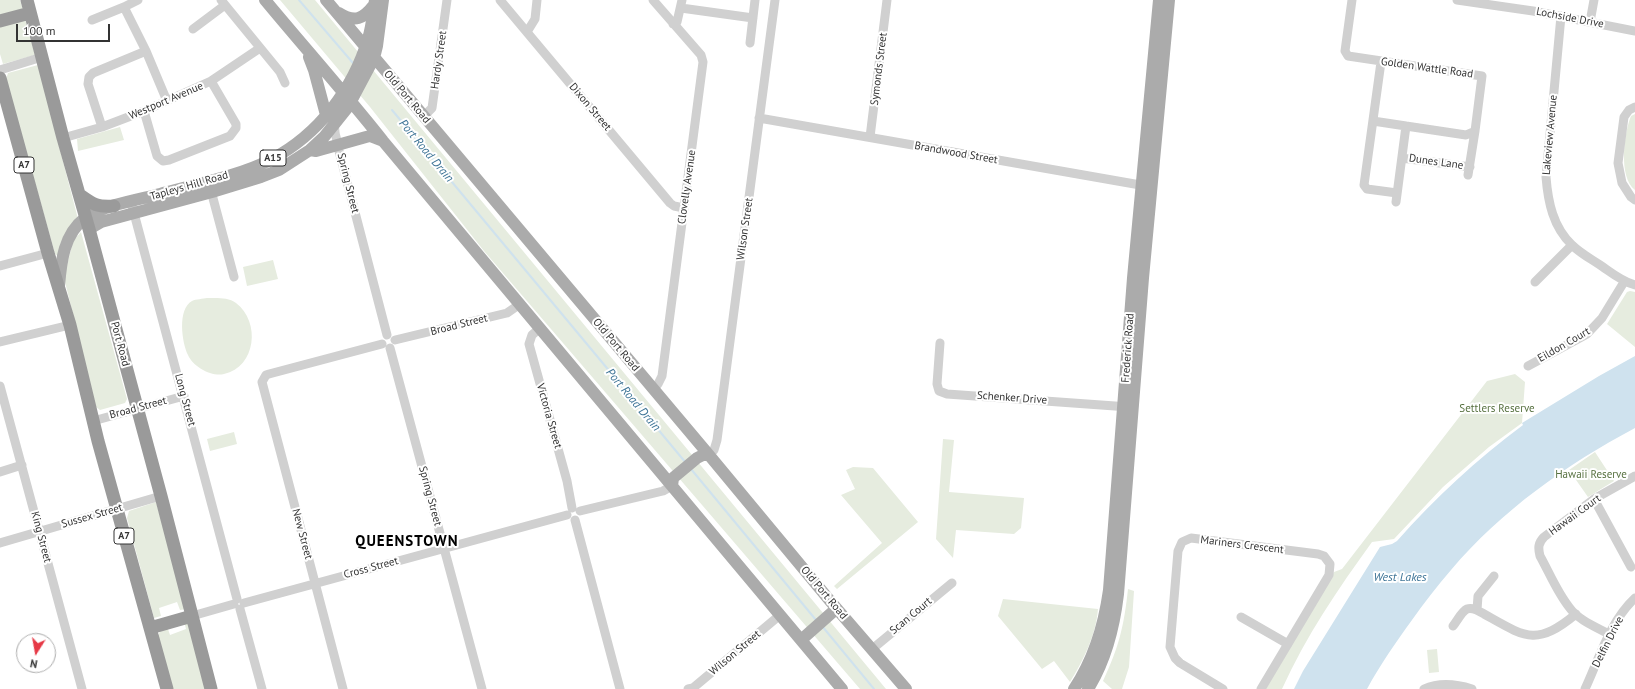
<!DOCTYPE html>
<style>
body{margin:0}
#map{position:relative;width:1635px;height:689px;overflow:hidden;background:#fff;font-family:"PT Sans",sans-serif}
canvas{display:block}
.north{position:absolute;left:16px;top:633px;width:40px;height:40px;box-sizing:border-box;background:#fff;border:1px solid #adadad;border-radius:50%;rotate:191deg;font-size:11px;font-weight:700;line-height:16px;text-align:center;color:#333}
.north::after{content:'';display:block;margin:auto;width:14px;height:18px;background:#e63946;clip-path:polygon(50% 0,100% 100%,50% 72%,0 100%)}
.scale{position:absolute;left:16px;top:24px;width:94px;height:18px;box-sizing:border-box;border:2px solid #333;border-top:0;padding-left:5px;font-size:12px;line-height:14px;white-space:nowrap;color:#333;-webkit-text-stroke:3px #fff;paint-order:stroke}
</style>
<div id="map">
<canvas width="1635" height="689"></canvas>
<div class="north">N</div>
<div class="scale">100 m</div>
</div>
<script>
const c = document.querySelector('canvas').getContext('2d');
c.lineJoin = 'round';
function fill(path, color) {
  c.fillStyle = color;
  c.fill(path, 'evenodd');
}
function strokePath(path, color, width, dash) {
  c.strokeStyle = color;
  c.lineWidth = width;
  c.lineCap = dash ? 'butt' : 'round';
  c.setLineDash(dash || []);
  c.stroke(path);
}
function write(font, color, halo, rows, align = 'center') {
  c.font = font + ' "PT Sans",sans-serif';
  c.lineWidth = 4;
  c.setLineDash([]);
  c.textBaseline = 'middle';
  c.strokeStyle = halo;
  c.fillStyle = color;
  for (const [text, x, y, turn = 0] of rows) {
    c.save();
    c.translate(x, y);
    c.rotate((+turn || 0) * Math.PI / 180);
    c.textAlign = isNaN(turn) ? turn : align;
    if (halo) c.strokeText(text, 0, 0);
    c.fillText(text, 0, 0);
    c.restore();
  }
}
fill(new Path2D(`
 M0,0H20L23,10L0,17Z
 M280,0H315L886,689H860L484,251L370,107Z
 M25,19L35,55L3,64L0,54V25Z
 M38,65L78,219L61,242L58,256L55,254L6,79L8,73Z
 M1635,114V190C1618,177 1624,133 1631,116Z
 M120,127L124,140L78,151L77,139Z
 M81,232L127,399L125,403L100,410L96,407L64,278L73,241Z
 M273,260L278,279L247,286L243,267Z
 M1630,291L1635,292V347L1607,324L1627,292Z
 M207,298C217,298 228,297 236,303C261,322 256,367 224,374C212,377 193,367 188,355C182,343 177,309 192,301C196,299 203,299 207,298Z
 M1515,374L1525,382L1522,423L1489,447L1443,487L1394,539L1372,542C1338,589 1306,636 1282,689H1265L1334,572L1342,569L1487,381Z
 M234,432L237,444L210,451L207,439Z
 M943,439L954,440L949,492L1024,498L1021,528L1014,534L956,530L953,558L936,539Z
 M1595,452L1614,481L1588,497L1569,470Z
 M853,467L873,468L918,522L837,589L834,586L882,543L841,495L855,489L846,470Z
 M156,502L186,609L180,610L177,602L159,608L161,616L154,618L127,518L129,511Z
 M1128,589L1134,591L1129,667L1122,689H1112L1103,681C1119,647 1124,626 1128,589Z
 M1003,599L1098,609C1096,635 1083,661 1070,682L1054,661L1042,669L998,616Z
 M184,621H189L207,689H173L158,636L161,629L167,626L170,635L186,629Z
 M1437,649L1439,672L1429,673L1427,650Z`), '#e6ecdf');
fill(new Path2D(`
 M1635,356V428C1567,464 1501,511 1451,570C1437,586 1424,603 1412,620C1396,642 1380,665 1367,689H1294L1303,671L1380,547L1392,544L1397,541C1436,497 1476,460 1523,425L1522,423L1599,376Z`), '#cfe2ee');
strokePath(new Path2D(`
 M299,0L353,63
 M392,110L686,463
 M691,469L816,620
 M822,626L874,689`), '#cfe2ee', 2);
strokePath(new Path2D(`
 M221,0L280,72L285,83
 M500,0L670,203L674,206L684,208
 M653,0L701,55L703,62L662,376L658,384L653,389
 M1352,0L1345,51L1348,56L1482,76L1475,131L1466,135L1406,126L1396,202
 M1457,0L1533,11L1635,31
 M124,7L146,51L167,101
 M681,8L753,18
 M1561,16L1546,177C1548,202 1553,227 1572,245C1581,254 1593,260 1603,267C1613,274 1623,282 1635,285
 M92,20L124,7L138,0
 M1590,22L1594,0
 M673,24L677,22L682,0
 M193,29L225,5
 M527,32L535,19L537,0
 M750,43L755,0
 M1381,62L1364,185L1367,189L1397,193
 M0,70L42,57
 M1635,107L1629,110L1624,117L1618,163L1622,183L1631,197L1635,200
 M144,111L157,156L163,161L169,160L230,136L236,128V124L211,81
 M423,117L432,108L447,0
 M759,118L1146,186
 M1373,121L1406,126
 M335,125C333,134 339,142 339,151L387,335
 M102,127L88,84L89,77L93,73L146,51
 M870,137L887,0
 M63,138L102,127L144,111L211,81L260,48
 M1402,158L1470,167
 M1468,175L1475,131
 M210,187L234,277
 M131,202L237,599
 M0,266L48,253
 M1535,282L1572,245
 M540,328L532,335L529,344L567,481L572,508
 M395,340L507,313L520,304
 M0,342L70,325
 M940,343L937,384L939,391L947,394L1129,407
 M390,348L482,689
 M1528,366L1587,334L1602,318L1624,282
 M0,386L82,689
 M93,421L184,396
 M709,455L714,450L717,440L775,0
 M0,472L22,465
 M1594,499L1631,567
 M580,511L663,491L672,486
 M575,520L620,689
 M0,543L161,496
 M244,603L567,515
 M240,609L262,689
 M1477,610L1478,596L1494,576
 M192,616L234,604
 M1241,617L1288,644
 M1453,626C1457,621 1462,611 1467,609C1473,607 1479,611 1484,614C1525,637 1536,647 1576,614
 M1609,634C1596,627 1578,620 1569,607C1557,592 1549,572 1540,556C1538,548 1538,543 1544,537L1594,499L1635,476
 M871,650L952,583
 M343,689L262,382L266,375L269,374L382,344
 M688,689L693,688L780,615
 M1223,689L1180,663L1175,658L1170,647L1178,551L1182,542L1191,538L1318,554L1324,556L1330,564L1329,575L1261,689
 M1424,689C1440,682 1456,684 1472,689
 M1585,689C1599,659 1610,621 1635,598`), '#d0d0d0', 9);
strokePath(new Path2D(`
 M265,0C304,47 345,93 383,141L842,689
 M326,0L709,455L831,602L906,689
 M339,13C355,23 363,19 374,5
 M309,57L314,70L326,115
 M310,150L316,151L366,137L370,136L383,141
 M89,229L101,222L212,192L261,177L279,170L310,150L324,137L348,107L374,58L377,46L383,0
 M59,286C61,261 64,234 85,218C100,206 141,199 160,194C194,185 242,175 272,159C319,134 353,89 368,39C372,26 373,13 375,0
 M672,486L673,478L697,458L703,455H709
 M801,640L836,609
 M1074,689C1094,659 1104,626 1109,590L1133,278L1159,0
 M1088,689C1106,660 1114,628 1118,594L1143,278L1169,0`), '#ababab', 12);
strokePath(new Path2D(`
 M27,0L63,138L89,229L161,496L211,689
 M0,21L30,13
 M0,78L48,253L70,325L98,441L167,689
 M80,195C94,205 97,207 114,206
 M150,628L192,616`), '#9a9a9a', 13);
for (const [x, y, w] of [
 [273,158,26],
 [24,165,20],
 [124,536,20]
]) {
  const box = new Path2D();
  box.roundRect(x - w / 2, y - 8, w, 16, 3);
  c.fillStyle = '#fff';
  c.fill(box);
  strokePath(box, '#333', 1);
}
write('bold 10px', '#333', null, [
 ["A15",273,158],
 ["A7",24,165],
 ["A7",124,536]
]);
write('11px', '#333', '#fff', [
 ["Lochside Drive",1570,18,11],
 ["Hardy Street",439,60,-82],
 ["Golden Wattle Road",1427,68,8],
 ["Symonds Street",879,69,-83],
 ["Old Port Road",407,97,50],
 ["Westport Avenue",166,101,-23],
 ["Dixon Street",590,107,50],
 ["Lakeview Avenue",1550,135,-85],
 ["Brandwood Street",956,153,10],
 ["Dunes Lane",1436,162,8],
 ["Spring Street",348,183,76],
 ["Tapleys Hill Road",189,186,-16],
 ["Clovelly Avenue",687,187,-82],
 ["Wilson Street",745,229,-82],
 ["Broad Street",459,325,-14],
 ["Port Road",120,344,75],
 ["Old Port Road",616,345,50],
 ["Eildon Court",1564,345,-30],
 ["Frederick Road",1128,348,-86],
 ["Schenker Drive",1012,398,4],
 ["Long Street",185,400,75],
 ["Broad Street",138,408,-15],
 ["Victoria Street",549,416,74],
 ["Spring Street",430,496,75],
 ["Hawaii Court",1575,515,-36],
 ["Sussex Street",92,516,-16],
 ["New Street",302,534,75],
 ["King Street",41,537,75],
 ["Mariners Crescent",1242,545,7],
 ["Cross Street",371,568,-15],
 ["Old Port Road",824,593,50],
 ["Scan Court",911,616,-40],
 ["Delfin Drive",1608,642,-63],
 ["Wilson Street",735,653,-40]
]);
write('11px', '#56703f', '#fff', [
 ["Settlers Reserve",1497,409],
 ["Hawaii Reserve",1591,475]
]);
write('italic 12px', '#3f7597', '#fff', [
 ["Port Road Drain",426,151,50],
 ["Port Road Drain",633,400,50],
 ["West Lakes",1400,578]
]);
c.letterSpacing = '1px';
write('bold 15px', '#000', '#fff', [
 ["QUEENSTOWN",407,542]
]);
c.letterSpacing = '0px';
</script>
